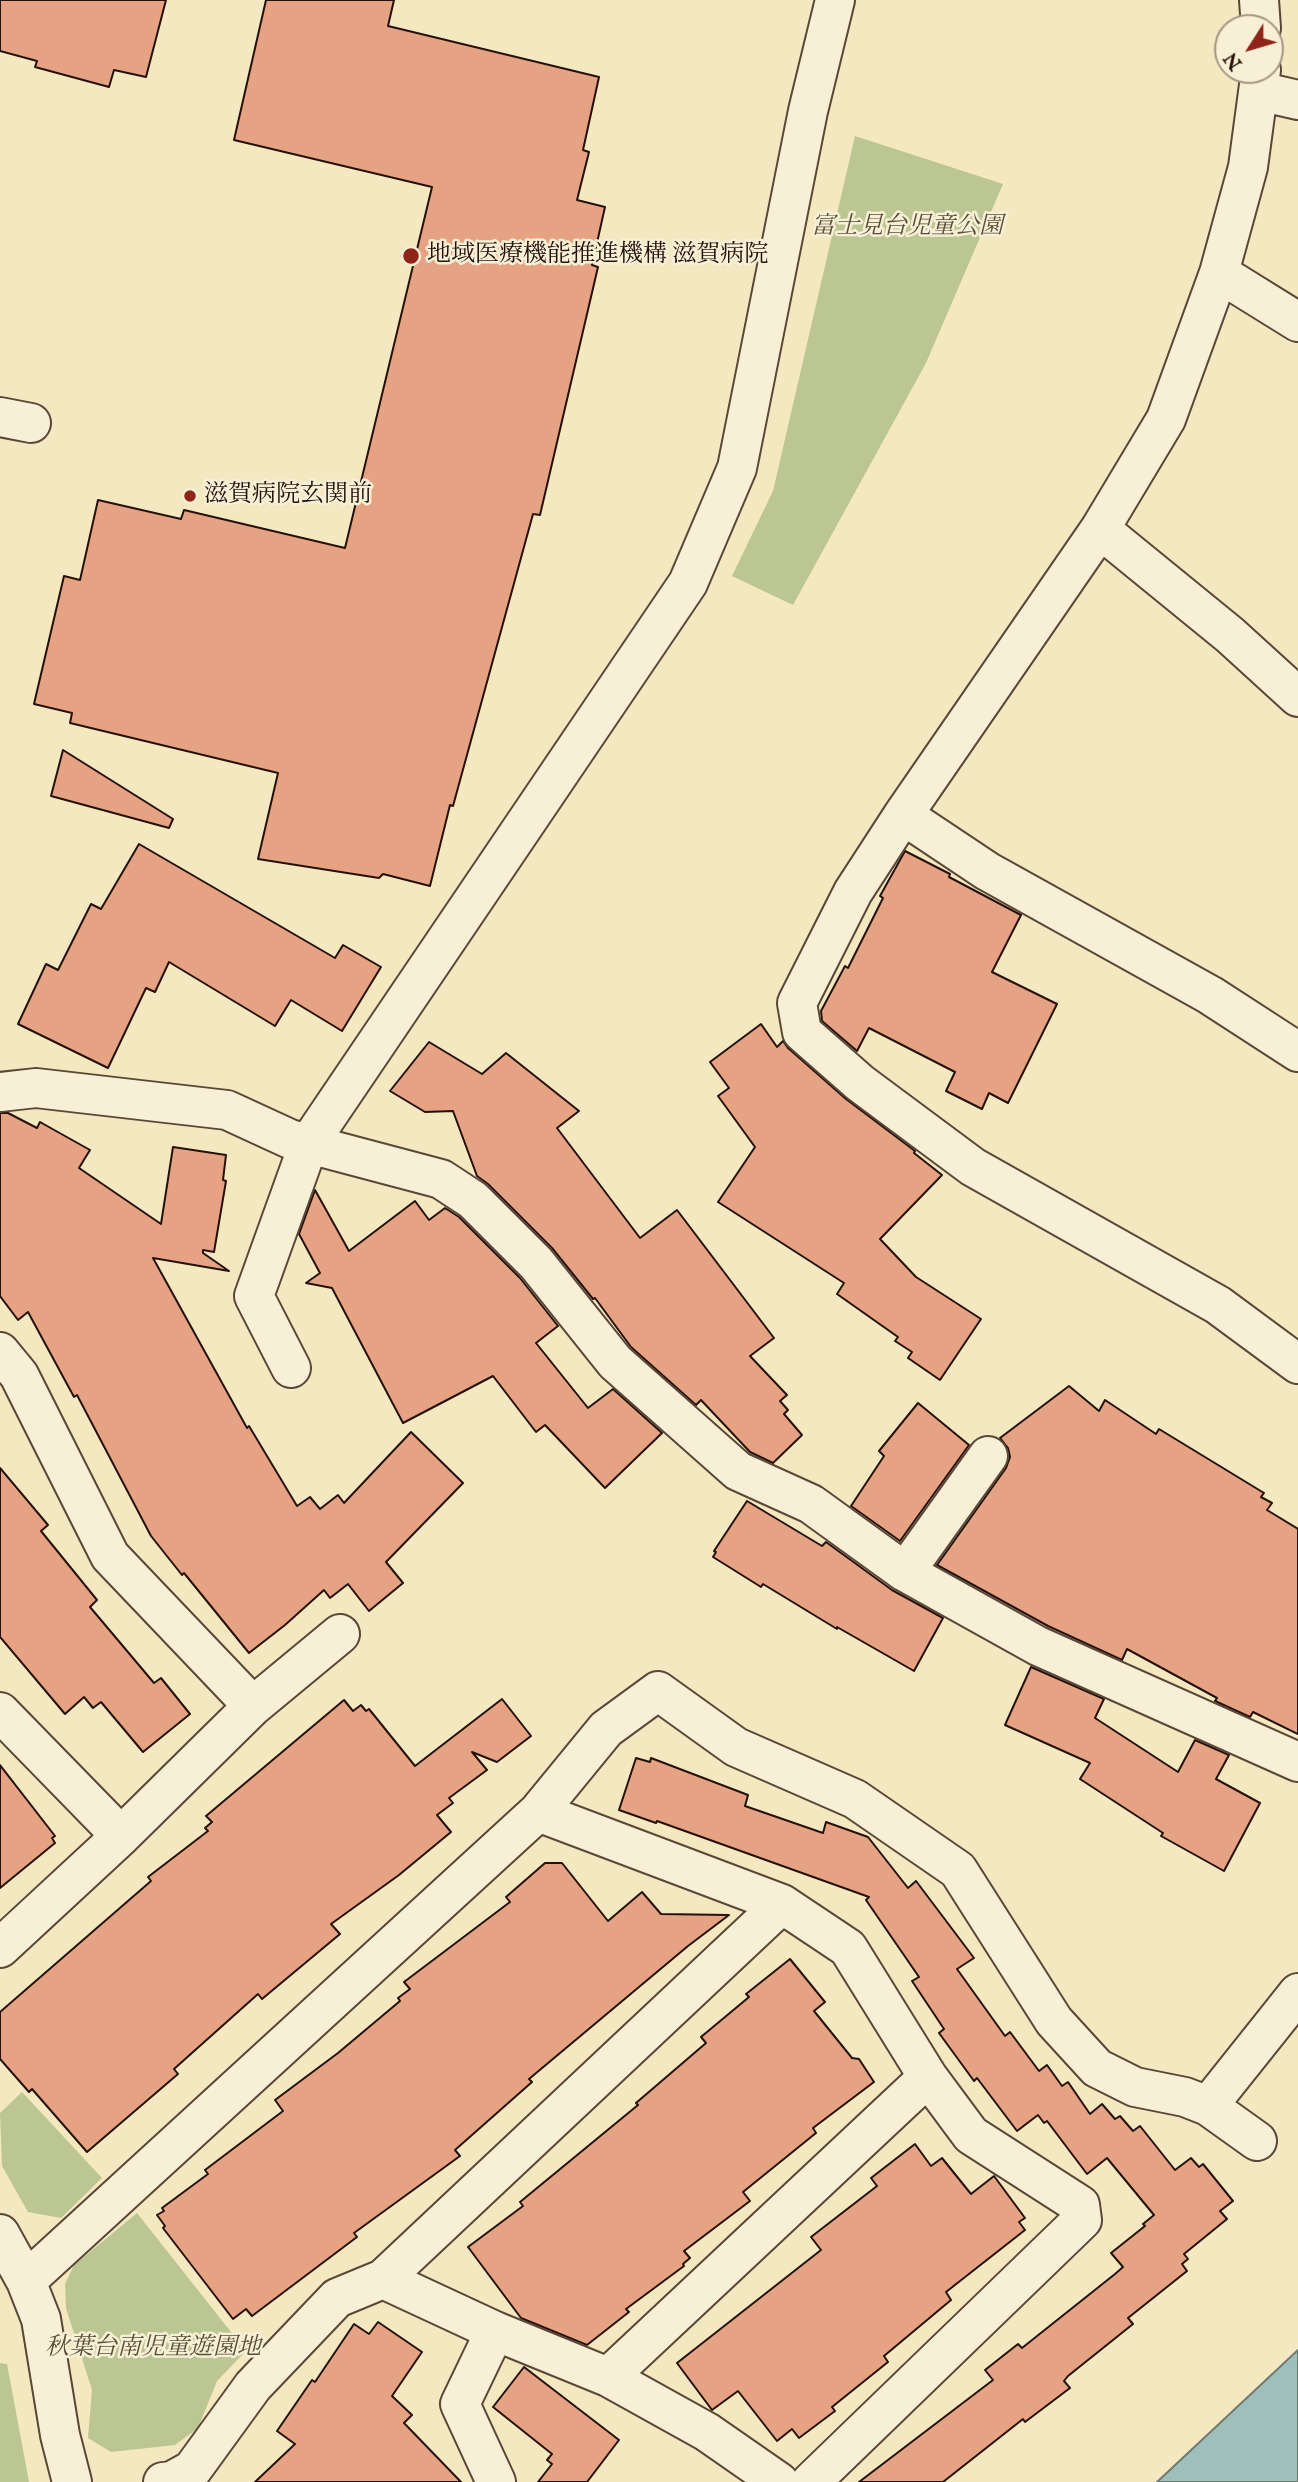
<!DOCTYPE html>
<meta charset="utf-8">
<style>
body{margin:0}
#map{position:relative;width:1298px;height:2482px;overflow:hidden;background:#f4e8c0;font-family:"IM FELL English",serif}
canvas{display:block}
.north{position:absolute;left:1214px;top:14px;width:70px;height:70px;box-sizing:border-box;background:#f8f0d6;border:2px solid #a49784;border-radius:50%;rotate:233deg;font-size:19px;font-weight:700;line-height:28px;text-align:center;color:#26110a}
.north::after{content:'';display:block;margin:auto;width:24px;height:32px;background:#8f2418;clip-path:polygon(50% 0,100% 100%,50% 72%,0 100%)}
</style>
<div id="map">
<canvas width="1298" height="2482"></canvas>
<div class="north">N</div>
</div>
<script>
const c = document.querySelector('canvas').getContext('2d');
c.lineJoin = 'round';
function fill(path, color) {
  c.fillStyle = color;
  c.fill(path, 'evenodd');
}
function strokePath(path, color, width, dash) {
  c.strokeStyle = color;
  c.lineWidth = width;
  c.lineCap = dash ? 'butt' : 'round';
  c.setLineDash(dash || []);
  c.stroke(path);
}
function write(font, color, halo, rows, align = 'center') {
  c.font = font + ' "IM FELL English","Noto Serif JP",serif';
  c.lineWidth = 5;
  c.setLineDash([]);
  c.textBaseline = 'middle';
  c.strokeStyle = halo;
  c.fillStyle = color;
  for (const [text, x, y, turn = 0] of rows) {
    c.save();
    c.translate(x, y);
    c.rotate((+turn || 0) * Math.PI / 180);
    c.textAlign = isNaN(turn) ? turn : align;
    if (halo) c.strokeText(text, 0, 0);
    c.fillText(text, 0, 0);
    c.restore();
  }
}
fill(new Path2D(`
 M855,136L1003,184L926,363L793,605L732,576L773,491Z
 M22,2092L102,2178L61,2218L28,2212L2,2166L0,2113Z
 M137,2213L246,2351L217,2381L198,2428L175,2445L111,2452L88,2438L92,2390L66,2308L65,2284L74,2265Z
 M0,2363L7,2364L29,2482H0Z`), '#bbc693');
const water = new Path2D(`
 M1298,2350V2482H1157Z`);
fill(water, '#9ebfba');
strokePath(water, '#6e7974', 2);
const building = new Path2D(`
 M0,0H166L146,77L114,70L109,87L35,67L37,61L0,51Z
 M266,0H394L388,26L599,77L583,150L589,152L577,200L605,207L592,265L598,267L540,515L533,514L453,806L450,805L430,886L383,874L379,878L258,859L278,773L70,723L72,713L34,704L64,576L80,580L98,500L181,519L184,510L345,548L432,187L234,140Z
 M63,750L173,819L169,828L51,796Z
 M139,844L335,958L343,945L381,967L342,1031L291,1000L275,1026L169,962L155,992L146,988L108,1068L18,1024L46,964L58,970L91,904L101,909Z
 M905,851L950,874L949,877L1021,915L992,972L1057,1004L1008,1103L989,1093L982,1109L946,1091L955,1072L869,1028L857,1051L822,1021L821,1011L845,966L848,968L883,898L880,896Z
 M761,1024L777,1047L783,1041L788,1048L846,1099L915,1151L914,1153L942,1175L880,1239L916,1277L981,1319L940,1380L908,1358L912,1352L895,1341L898,1337L837,1294L844,1283L718,1202L755,1147L718,1096L729,1088L710,1062Z
 M429,1042L482,1074L506,1053L579,1111L557,1128L640,1238L677,1210L774,1338L750,1356L787,1395L780,1401L788,1410L784,1414L802,1435L773,1463L750,1452L701,1400L696,1405L631,1347L595,1298L593,1299L552,1248L488,1184L477,1176L453,1111L425,1112L390,1091Z
 M0,1113H8L37,1128L40,1122L90,1150L79,1168L161,1224L173,1147L226,1155L223,1180L226,1181L214,1252L203,1250V1253L229,1271L153,1258L247,1428L249,1426L297,1506L310,1497L320,1509L338,1495L344,1503L411,1432L463,1483L386,1562L403,1583L369,1611L348,1584L330,1598L324,1590L285,1625L249,1653L184,1573L182,1575L151,1536L77,1395L74,1397L28,1312L18,1320L0,1296Z
 M315,1190L349,1251L415,1201L429,1220L445,1208L459,1217L520,1278L558,1326L536,1343L588,1408L613,1389L662,1433L605,1488L545,1425L536,1432L493,1376L403,1423L332,1288L306,1283L320,1273L299,1234Z
 M1069,1386L1099,1411L1105,1400L1156,1434L1159,1429L1264,1493L1261,1497L1272,1503L1267,1510L1298,1529V1734L1253,1712L1250,1717L1215,1701L1217,1698L1127,1649L1122,1660L1048,1626L937,1565L1006,1468L1010,1457L1008,1448L1000,1438Z
 M918,1403L969,1445L900,1541L851,1506L884,1456L879,1451Z
 M0,1468L48,1525L41,1531L97,1600L90,1607L154,1683L161,1678L190,1714L143,1752L101,1702L93,1708L84,1697L65,1714L0,1637Z
 M747,1501L822,1546L826,1542L892,1590L943,1618L914,1671L837,1627V1629L763,1584L761,1587L713,1557L716,1552L714,1551Z
 M1031,1667L1104,1699L1095,1718L1178,1772L1195,1740L1229,1755L1216,1779L1260,1803L1224,1871L1161,1836L1163,1833L1080,1779L1090,1763L1005,1725Z
 M502,1699L531,1736L497,1762L472,1752L487,1770L449,1798L453,1803L437,1815L451,1832L399,1875L331,1924L340,1934L262,1999L258,1994L174,2069L178,2074L87,2152L32,2089L29,2092L0,2059V2012L151,1881L148,1877L208,1831L205,1828L212,1822L206,1816L344,1700L353,1711L361,1705L366,1711L369,1709L415,1766Z
 M636,1758L650,1762L651,1758L748,1795L745,1806L823,1833L826,1822L868,1837L908,1888L916,1881L974,1958L957,1969L1005,2036L1010,2032L1039,2071L1047,2065L1062,2086L1068,2082L1090,2114L1102,2104L1115,2119L1120,2116L1133,2131L1140,2126L1175,2170L1191,2158L1199,2167L1203,2164L1233,2201L1220,2211L1227,2219L1184,2254L1188,2259L1182,2264L1187,2271L1128,2318L1133,2324L1068,2376L1064,2381L1070,2388L1025,2422L1023,2419L943,2482H859L993,2380L985,2370L1018,2344L1022,2348L1115,2274L1123,2267L1111,2253L1145,2226L1143,2224L1154,2215L1107,2158L1087,2174L1047,2121L1044,2123L1038,2115L1017,2131L977,2078L974,2081L939,2033L944,2029L912,1981L919,1977L866,1900L869,1897L657,1821L656,1823L619,1810Z
 M0,1765L55,1836L52,1838L55,1843L0,1888Z
 M545,1863H562L608,1921L642,1892L661,1914L729,1915L688,1946L529,2079L532,2082L455,2150L460,2156L354,2233L357,2237L252,2316L246,2309L233,2319L163,2228L165,2226L157,2215L164,2211L162,2208L208,2174L205,2170L283,2111L275,2100L338,2053L400,2001L398,1998L410,1989L404,1982L510,1902L506,1897Z
 M790,1959L825,2002L814,2011L852,2058L859,2059L874,2082L813,2128L816,2133L743,2192L750,2201L684,2251L690,2258L683,2264L684,2266L626,2309L629,2312L587,2345L521,2318L468,2247L523,2206L520,2202L638,2105L636,2103L706,2043L701,2037L749,1997L746,1994Z
 M915,2144L931,2166L942,2158L971,2194L994,2176L1025,2218L1019,2222L1025,2230L946,2292L951,2300L884,2356L888,2362L832,2407L835,2411L799,2438L792,2429L777,2441L738,2391L712,2410L677,2363L821,2250L811,2237L877,2186L871,2178Z
 M378,2322L422,2352L392,2396L412,2415L404,2423L461,2482H255L295,2444L277,2431L312,2380L315,2382L354,2324L369,2334Z
 M524,2367L619,2440L587,2482H538L552,2464L547,2460L552,2454L493,2407Z`);
fill(building, '#e5a383');
strokePath(building, '#26110a', 2);
const minor = new Path2D(`
 M1259,0L1261,28
 M1261,70L1248,167L1219,273L1166,419L1100,529L903,815L853,892L797,1003L802,1032L860,1083L973,1167L1218,1305L1298,1364
 M1259,91L1298,100
 M1219,273L1298,322
 M0,417L31,423
 M1100,529L1230,635L1298,697
 M903,815L987,871L1210,995L1298,1052
 M0,1092L36,1088L227,1110L290,1139L441,1179L473,1200L536,1263L615,1362L738,1471L811,1504L905,1572L1038,1646L1298,1762
 M0,1352L19,1375L110,1556L253,1706
 M291,1368L254,1296L309,1143L688,583L737,468L808,111L835,0
 M905,1572L988,1456
 M0,1712L121,1836
 M538,1812L606,1729L658,1691L736,1747L855,1799L958,1870L1054,2021L1097,2068L1135,2087L1185,2097L1208,2106L1257,2141
 M0,1948L121,1836L253,1706L340,1634
 M1208,2106L1298,1993
 M0,2234L26,2281L41,2319L60,2435L72,2482
 M383,2279L495,2331L608,2377L707,2432L779,2482
 M26,2281L538,1812L782,1904L848,1948L928,2077L971,2135L1080,2205L1082,2220L811,2482
 M495,2331L460,2404L496,2482
 M608,2377L928,2077
 M163,2482L172,2481L192,2470L253,2386L337,2298L383,2279L782,1904`);
strokePath(minor, '#5a4738', 42);
strokePath(minor, '#f8f0d6', 38);
for (const [x, y, r, color] of [
 [411,256,9,"#8f2418"],
 [190,496,7,"#8f2418"]
]) {
  const dot = new Path2D();
  dot.arc(x, y, r, 0, 2 * Math.PI);
  c.fillStyle = color;
  c.fill(dot);
  strokePath(dot, '#f8f0d6', 2.5);
}
write('italic 24px', '#5a503a', '#f8f0d6', [
 ["富士見台児童公園",907,228],
 ["秋葉台南児童遊園地",153,2349]
]);
write('24px', '#26110a', '#f8f0d6', [
 ["地域医療機能推進機構 滋賀病院",427,256],
 ["滋賀病院玄関前",204,496]
], 'left');
</script>
